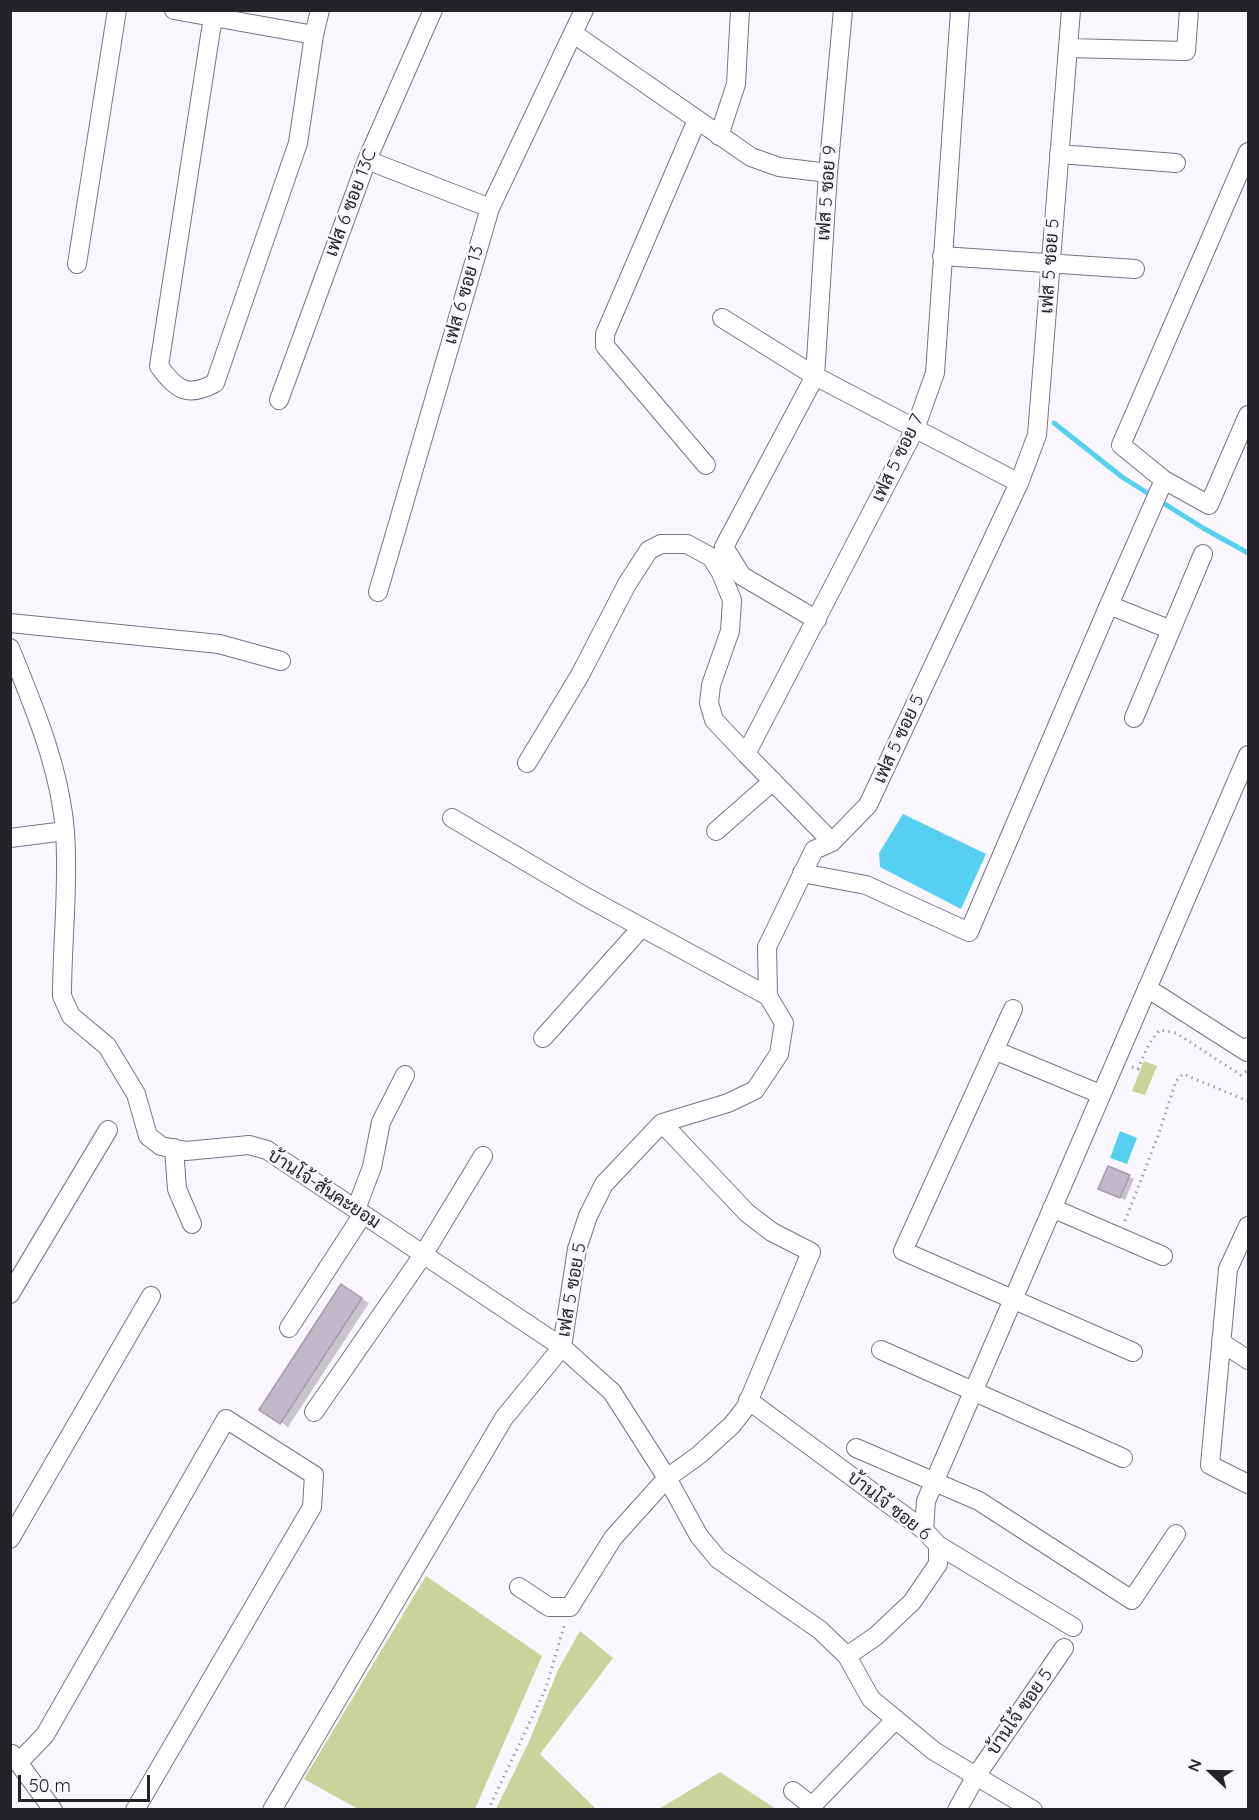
<!DOCTYPE html>
<meta charset="utf-8">
<style>
body{margin:0}
#map{position:relative;width:1259px;height:1820px;overflow:hidden;background:#faf6fe;font-family:Quicksand,sans-serif}
canvas{display:block}
.frame{position:absolute;inset:0;border:12px solid #252229;pointer-events:none}
.north{position:absolute;left:1181px;top:1742px;width:60px;height:60px;-webkit-text-stroke:4px #faf6fe;paint-order:stroke;rotate:292deg;font-size:16px;font-weight:700;line-height:24px;text-align:center;color:#252229}
.north::after{content:'';display:block;margin:auto;width:21px;height:27px;background:#252229;clip-path:polygon(50% 0,100% 100%,50% 72%,0 100%)}
.scale{position:absolute;left:18px;top:1775px;width:132px;height:27px;box-sizing:border-box;border:3px solid #252229;border-top:0;padding-left:8px;font-size:18px;line-height:21px;white-space:nowrap;color:#252229;-webkit-text-stroke:4px #faf6fe;paint-order:stroke}
</style>
<div id="map">
<canvas width="1259" height="1820"></canvas>
<div class="frame"></div>
<div class="north">N</div>
<div class="scale">50 m</div>
</div>
<script>
const c = document.querySelector('canvas').getContext('2d');
c.lineJoin = 'round';
function fill(path, color) {
  c.fillStyle = color;
  c.fill(path, 'evenodd');
}
function strokePath(path, color, width, dash) {
  c.strokeStyle = color;
  c.lineWidth = width;
  c.lineCap = dash ? 'butt' : 'round';
  c.setLineDash(dash || []);
  c.stroke(path);
}
function write(font, color, halo, rows, align = 'center') {
  c.font = font + ' Quicksand,Sarabun,sans-serif';
  c.lineWidth = 5;
  c.setLineDash([]);
  c.textBaseline = 'middle';
  c.strokeStyle = halo;
  c.fillStyle = color;
  for (const [text, x, y, turn = 0] of rows) {
    c.save();
    c.translate(x, y);
    c.rotate((+turn || 0) * Math.PI / 180);
    c.textAlign = isNaN(turn) ? turn : align;
    if (halo) c.strokeText(text, 0, 0);
    c.fillText(text, 0, 0);
    c.restore();
  }
}
fill(new Path2D(`
 M1144,1061L1157,1066L1145,1095L1132,1091Z
 M426,1576L542,1656L475,1809H358L304,1779Z
 M580,1631L613,1658L540,1754L596,1809H496L528,1744L558,1670Z
 M720,1772L776,1809H659Z`), '#c8d49a');
fill(new Path2D(`
 M903,814L986,854L961,909L880,867L879,853Z
 M1120,1131L1137,1138L1127,1164L1110,1158Z`), '#56d0f0');
fill(new Path2D(`
 M1109,1168L1134,1179L1125,1200L1105,1191Z
 M350,1291L369,1303L288,1427L281,1422Z`), '#0003');
strokePath(new Path2D(`
 M1054,423L1122,477L1203,528L1248,553`), '#56d0f0', 5);
const building = new Path2D(`
 M1108,1166L1130,1175L1120,1198L1098,1189Z
 M341,1284L362,1298L280,1424L259,1410Z`);
fill(building, '#c0b7c9');
strokePath(building, '#a49bad', 1.5);
const minor = new Path2D(`
 M174,10L314,35
 M214,10L159,366C176,390 188,398 215,383L298,143L314,35L320,10
 M574,34L751,157L779,167L828,173
 M1068,48L1186,51L1189,10
 M697,120L605,334V346L706,465
 M719,136L736,84L740,10
 M1248,152L1121,445L1164,480L1209,505L1248,415
 M1059,154L1176,163
 M367,160L490,208
 M942,256L1135,269
 M77,264L117,10
 M722,318L815,376L1019,483
 M279,400L367,160L433,10
 M378,592L490,208L584,10
 M1109,605L1164,480
 M817,620L742,576L724,547L815,376L828,173L843,10
 M10,623L219,644L281,661
 M10,648C34,707 60,768 65,832C69,886 62,942 62,996L71,1016L107,1046L136,1094L148,1136L161,1146L186,1151L249,1145L267,1150L562,1347L612,1392L667,1478L699,1536L718,1559L820,1630L847,1656L871,1699L934,1751L1033,1810
 M1134,718L1203,554
 M527,763L580,675L627,584L649,550L661,544H687L711,557L721,573L732,600L730,631L711,685L709,703L714,720L746,754
 M452,818L586,897L768,996
 M716,831L773,781
 M10,838L65,831
 M832,842L746,754L915,429L935,373L960,10
 M802,873L866,885L969,932L1109,605L1171,630
 M1147,988L1247,1052L1248,1047
 M1013,1009L903,1251L1133,1352
 M543,1038L641,928
 M994,1050L1100,1094
 M174,1148L177,1189L192,1224
 M1052,1208L1163,1256
 M356,1209L372,1167L381,1122L405,1075
 M1248,1226L1228,1269L1210,1465L1248,1484
 M10,1294L108,1130
 M289,1328L363,1214
 M1221,1342L1248,1360
 M562,1347L577,1249L588,1216L604,1184L662,1123L728,1103L755,1090L779,1054L784,1023L768,996L767,947L814,850L832,842L868,805L1019,483L1037,435L1071,10
 M881,1350L1123,1458
 M748,1400L924,1530L938,1545V1564L912,1602L876,1636L847,1656
 M314,1412L423,1255L483,1156
 M856,1448L979,1501L1132,1600L1176,1534
 M924,1530L926,1501L1248,755
 M10,1539L151,1296
 M938,1545L1073,1627
 M519,1587L549,1607H570L613,1538L667,1478L699,1455L732,1425L746,1407L811,1252L772,1232L747,1213L662,1123
 M12,1754L53,1810
 M18,1763L45,1735L226,1419L314,1475L312,1507L135,1810
 M793,1791L812,1806L896,1719
 M272,1810L504,1418L562,1347
 M957,1810L976,1776L1064,1648`);
strokePath(minor, '#7b7283', 20);
strokePath(new Path2D(`
 M1132,1067L1138,1069C1144,1055 1149,1041 1160,1030L1176,1033L1241,1075L1248,1070
 M1125,1221L1158,1136L1176,1081L1183,1074L1248,1101
 M488,1810L546,1688L565,1623`), '#a3a0a7', 3, [1.5, 4.5]);
strokePath(minor, '#fff', 18);
write('18px', '#252229', '#faf6fe', [
 ["เฟส 5 ซอย 9",827,193,-86],
 ["เฟส 6 ซอย 13C",351,203,-69],
 ["เฟส 5 ซอย 5",1050,266,-86],
 ["เฟส 6 ซอย 13",464,295,-74],
 ["เฟส 5 ซอย 7",898,458,-64],
 ["เฟส 5 ซอย 5",899,739,-65],
 ["บ้านโจ้-สันคะยอม",324,1189,33],
 ["เฟส 5 ซอย 5",572,1290,-80],
 ["บ้านโจ้ ซอย 6",889,1506,38],
 ["บ้านโจ้ ซอย 5",1020,1712,-55]
]);
</script>
